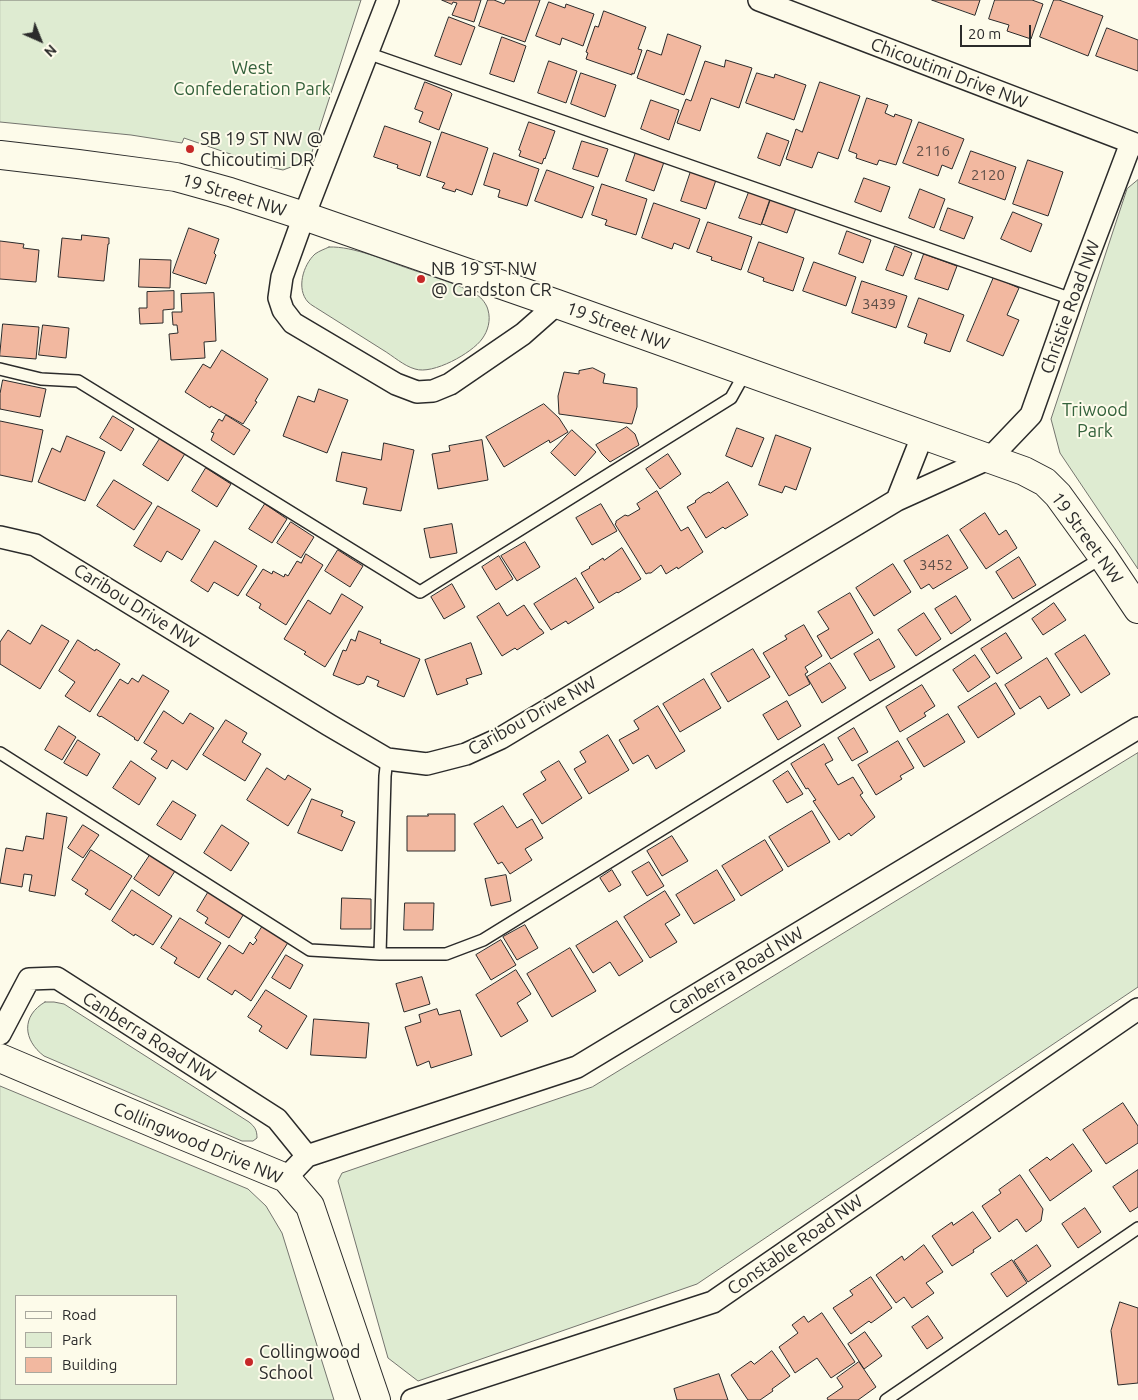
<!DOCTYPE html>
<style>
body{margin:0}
#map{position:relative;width:1138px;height:1400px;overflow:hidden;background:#fdfbea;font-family:Ubuntu,sans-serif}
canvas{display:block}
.legend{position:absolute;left:15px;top:1295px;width:162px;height:90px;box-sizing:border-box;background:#fdfbea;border:1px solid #a9a89e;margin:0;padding:6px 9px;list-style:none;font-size:15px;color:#2b2b2b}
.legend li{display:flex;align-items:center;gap:10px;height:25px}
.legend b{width:25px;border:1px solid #a9a89e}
.north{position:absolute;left:15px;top:15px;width:50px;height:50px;-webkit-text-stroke:4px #fdfbea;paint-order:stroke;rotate:136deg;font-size:14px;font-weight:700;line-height:20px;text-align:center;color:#2b2b2b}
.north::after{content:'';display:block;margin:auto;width:18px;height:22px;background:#2b2b2b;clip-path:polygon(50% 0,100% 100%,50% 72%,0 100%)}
.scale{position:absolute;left:960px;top:25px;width:71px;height:22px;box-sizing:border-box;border:2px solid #2b2b2b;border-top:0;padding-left:6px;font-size:15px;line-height:18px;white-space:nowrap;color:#2b2b2b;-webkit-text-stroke:4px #fdfbea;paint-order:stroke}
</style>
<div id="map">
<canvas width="1138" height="1400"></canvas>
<ul class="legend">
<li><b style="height:6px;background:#fdfbea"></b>Road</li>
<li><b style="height:14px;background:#deebd1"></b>Park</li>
<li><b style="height:14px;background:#f2b8a0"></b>Building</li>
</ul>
<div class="north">N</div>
<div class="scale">20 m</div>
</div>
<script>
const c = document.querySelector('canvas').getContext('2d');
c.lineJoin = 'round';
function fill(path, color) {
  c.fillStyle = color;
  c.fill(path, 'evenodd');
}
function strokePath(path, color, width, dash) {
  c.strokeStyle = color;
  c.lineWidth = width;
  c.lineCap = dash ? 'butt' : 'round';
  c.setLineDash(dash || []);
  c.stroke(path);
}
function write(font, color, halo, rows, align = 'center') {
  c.font = font + ' Ubuntu,sans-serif';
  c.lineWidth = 4;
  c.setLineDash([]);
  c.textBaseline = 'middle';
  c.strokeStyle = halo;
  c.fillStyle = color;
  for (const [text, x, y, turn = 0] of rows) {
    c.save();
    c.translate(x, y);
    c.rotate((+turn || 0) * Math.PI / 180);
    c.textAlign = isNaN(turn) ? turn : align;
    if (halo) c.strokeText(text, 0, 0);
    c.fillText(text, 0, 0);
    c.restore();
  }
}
const green = new Path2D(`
 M0,0H361L311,155L304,166L299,164L283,170L265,166L184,138L182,143L131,135L0,122Z
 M1138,180V569L1060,453L1051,419L1127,189Z
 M329,247C354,246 386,261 410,269C430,276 459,284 477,295C482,298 487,305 488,310C491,320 488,331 482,339C472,353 433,375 415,369C404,366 393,356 383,350C361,336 340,323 318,309C315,307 311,305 308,302C296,289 303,265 315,254C319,251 325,249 329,247Z
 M1138,753V987L697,1284L418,1381L388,1358L338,1181L342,1173L592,1087Z
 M45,1002H54L64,1004L249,1122C255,1127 257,1130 257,1138L253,1141H242L44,1056C23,1040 21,1016 45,1002Z
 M0,1086L248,1189L266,1206L282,1233L334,1400H0ZM16,1296H176V1384H16Z`);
fill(green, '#deebd1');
strokePath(green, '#74746e', 1);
const building = new Path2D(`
 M442,0H481L474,22L452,15L457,3L453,2L452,4Z
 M488,0H494L504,4L506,0H540L525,42L479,26Z
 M932,0H980L975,15Z
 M995,0H1032L1043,4L1031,39L1007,31L1009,25L989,19Z
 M1054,0H1059L1103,16L1088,56L1040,37Z
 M549,2L565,8L566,4L594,14L583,46L562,38L560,45L536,36Z
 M604,11L646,27L638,49L642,50L634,74L632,73V75L586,59L588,53L586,52L595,26L598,27Z
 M449,17L475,27L461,65L435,56Z
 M1107,28L1138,40V71L1096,56Z
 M668,34L701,46L684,95L637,78L647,50L661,55Z
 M502,37L526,46L514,82L490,74Z
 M726,60L752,68L739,108L711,98L700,131L677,123L686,99L691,101L705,61L724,67Z
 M549,61L577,71L566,103L538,93Z
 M581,73L616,85L605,117L571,104Z
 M757,73L774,78L775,74L806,85L794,120L746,103Z
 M425,82L450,92L452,94L439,130L419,122L423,112L415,109Z
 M820,82L860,96L838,159L818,152L812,168L786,159L796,129L802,132Z
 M867,98L888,105L885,113L894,117L895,114L912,120L896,165L879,160L877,165L856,158L857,154L849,151Z
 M651,100L679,110L669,140L641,129Z
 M529,122L555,131L545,159L544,158L542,164L519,156L521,151L519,150Z
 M919,122L964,139L952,169L942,165L938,176L903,163Z
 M385,126L431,142L420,176L397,168L398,165L374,157Z
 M442,132L488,148L472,195L456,189L455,192L442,188L445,183L427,177Z
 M767,133L789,141L780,166L758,158Z
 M582,141L608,149L598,177L573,169Z
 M971,151L1016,167L1005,200L959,183Z
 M636,152L664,162L654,191L626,181Z
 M494,153L539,169L527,206L498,197L500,190L484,185Z
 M1028,160L1063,172L1048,216L1013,204Z
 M547,170L594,187L582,218L535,201Z
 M691,171L716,180L706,209L681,201Z
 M864,178L890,187L881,212L855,202Z
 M602,184L647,199L636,235L605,225L607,220L592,215Z
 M920,189L945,199L934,228L909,218Z
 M749,192L770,199L761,225L739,218Z
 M771,199L796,208L787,233L762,224Z
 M654,203L700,219L689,249L674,243L672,249L642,238Z
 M948,208L973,217L964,239L940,230Z
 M1013,212L1042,224L1031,252L1001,239Z
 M708,222L752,237L741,270L711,260L712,257L697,252Z
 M189,228L219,239L214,253L216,255L206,284L173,273Z
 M847,231L871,240L863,263L839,254Z
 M82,235L109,238V244H108L104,281L58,277L62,238L81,240Z
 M0,241L24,244L23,248L39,250L36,282L0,279Z
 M759,242L804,258L793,291L763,281L764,278L748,272Z
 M895,246L912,253L903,276L886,270Z
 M924,254L957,266L948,290L915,279Z
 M140,259L171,260L170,288L139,287Z
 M814,262L856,277L846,306L803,291Z
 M994,277L1019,288L1007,315L1019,320L1003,356L967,341Z
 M862,281L907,296L896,328L852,313Z
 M174,291V309L163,310V323L140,324L139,308H147V292Z
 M214,293L216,341L204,342L205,358L171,360L169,334L178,333L177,325H173L172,312H182L181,294Z
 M919,298L964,315L950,352L924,343L927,334L908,327Z
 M3,324L39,327L36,359L0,356Z
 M43,325L69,328L66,358L39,355Z
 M222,350L268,379L255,401L257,402L243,424L211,406L210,408L185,392L203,364L210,368Z
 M593,368L605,374L603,383L637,388V407L632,424L559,414L558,396L564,372L579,374V371Z
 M3,380L46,389L40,417L0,409V394Z
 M319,389L348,400L327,453L283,436L298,396L314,402Z
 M544,404L559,418L568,432L550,443L549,440L504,467L486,437Z
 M226,415L250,430L234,455L211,440L214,433L211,432L219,419L222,421Z
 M113,416L134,429L121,451L100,438Z
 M0,421L43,430L32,482L0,475Z
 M627,427L635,434L639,445L610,462L602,454L596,445Z
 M737,428L764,438L752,467L726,456Z
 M572,430L596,452L575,476L551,453Z
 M776,435L811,448L796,490L785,486L782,493L759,485Z
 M67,436L105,452L85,501L38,482L52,448L60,452Z
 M161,437L186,452L168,481L143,465Z
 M482,440L488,480L438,489L432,454L450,451L449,446Z
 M384,443L414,450L401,511L363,504L367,488L336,481L342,452L381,460Z
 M668,454L681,474L660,489L646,469Z
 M206,468L231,484L217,507L192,491Z
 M114,480L152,503L134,530L97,506Z
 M728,482L748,515L725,529L723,527L706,538L687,507L696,502L695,501L703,495L709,492L710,493Z
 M657,491L681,531L688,527L703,552L678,569L677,567L666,574L661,565L651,573H648L646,574L615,524L616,523V521L625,515L628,516L640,509L637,504Z
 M265,504L287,519L272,543L249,529Z
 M601,504L617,531L592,545L576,518Z
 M158,506L200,530L182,560L167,551L161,562L134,546Z
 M985,513L999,535L1006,530L1017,548L986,569L960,530Z
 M291,522L314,537L301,558L277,543Z
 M452,524L457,553L430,558L424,529Z
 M948,535L968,568L933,589L929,584L921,589L904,561Z
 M215,541L257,566L238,596L214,582L208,592L191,581Z
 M525,542L540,567L517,581L501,556Z
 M622,548L641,579L618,593L617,592L599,603L581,573L590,568L589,567L603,558L604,560Z
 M338,550L363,566L350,587L325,571Z
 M306,554L323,565L286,625L259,608L261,604L246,595L263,569L272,574L273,571L284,577L285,574L288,576L297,561L301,563Z
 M499,556L513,579L496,590L482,567Z
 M1019,557L1036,585L1013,599L996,572Z
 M893,564L911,592L874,616L856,588Z
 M576,578L594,608L568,624L566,621L551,630L534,604Z
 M452,584L465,607L444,619L431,597Z
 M850,593L873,633L831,659L817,636L829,629L818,612Z
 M342,594L363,607L325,667L304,654L306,652L284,639L308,600L330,614Z
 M956,596L971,620L951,634L935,609Z
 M499,603L507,616L524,605L540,629H541L544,633L517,650L515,648L502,656L477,617Z
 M1054,603L1066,620L1043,635L1032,619Z
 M924,613L941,639L916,656L898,630Z
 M42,625L69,641L40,689L0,664V642L8,630L30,644Z
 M804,625L822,656L805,667L808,672L805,674L810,684L789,696L763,653L787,639L785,636Z
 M359,631L381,640L380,643L420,659L404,697L377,686L379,681L367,676L364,683L358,685L333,675L343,650L346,651L351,639L355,641Z
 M1006,633L1022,658L997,674L981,649Z
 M1085,635L1110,674L1081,693L1055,654Z
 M879,639L895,667L870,681L854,654Z
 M78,640L95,651L96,649L120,664L90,712L65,696L75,682L59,671Z
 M471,643L482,674L466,679L468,684L437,695L425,660Z
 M753,649L770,677L728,702L711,674Z
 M975,655L990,677L968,692L953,670Z
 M1047,658L1070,695L1048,709L1040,696L1020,709L1005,685Z
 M830,663L846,688L822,703L807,677Z
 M143,675L169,691L138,741L134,739L135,738L101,716L100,717L97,715L120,679L128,684L132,678L138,682Z
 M704,679L721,708L680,732L663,704Z
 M996,683L1015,714L978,738L958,707Z
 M922,685L935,706L924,713L926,716L900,732L886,707Z
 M787,701L801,726L778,740L763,715Z
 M658,706L685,751L656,769L648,755L633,764L619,740L639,729L634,721Z
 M164,711L183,724L190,713L214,728L187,770L172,760L167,769L151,759L157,751L144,743Z
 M948,714L965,742L924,767L907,739Z
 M226,720L247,733L242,742L261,754L245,781L203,755Z
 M59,726L76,737L62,760L45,750Z
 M854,728L868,752L852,761L838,738Z
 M608,735L629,770L589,794L574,769L586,762L580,752Z
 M78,740L100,754L87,776L64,763Z
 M898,741L914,768L900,776L902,779L876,795L858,765Z
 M824,744L833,760L825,764L838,785L853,777L863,793L860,795L875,817L851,836L849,833L839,840L813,801L816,800L808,788L806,789L791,764Z
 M131,761L156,778L139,805L113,788Z
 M559,761L582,798L542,824L523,794L546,780L541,772Z
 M267,768L285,780L288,775L311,789L288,826L247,800Z
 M788,771L803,794L787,803L773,781Z
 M312,799L343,811L341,816L355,822L342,851L298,833Z
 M173,801L196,815L181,840L157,825Z
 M503,806L517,828L532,819L543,838L525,849L532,860L510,874L502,862L498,864L474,824Z
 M812,811L830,842L788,867L769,837Z
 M47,813L67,817L55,896L29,891L32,875L24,874L22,887L0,883L6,848L23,851L26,836L43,839Z
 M428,814H455V851H407V816H428Z
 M83,825L99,835L83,858L68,848Z
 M222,825L249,843L231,871L204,853Z
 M672,836L688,861L662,876L647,851Z
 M765,840L783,870L741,896L722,866Z
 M91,850L132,876L110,910L85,894L88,890L72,880Z
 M150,855L175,871L159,896L134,879Z
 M649,862L664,886L647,896L632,872Z
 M612,870L621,885L609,892L600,878Z
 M717,870L735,900L694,924L676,895Z
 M506,875L511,901L491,906L485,879Z
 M132,890L172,916L153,945L135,934L134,936L112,921Z
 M209,891L245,912L229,938L205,923L208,918L197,911Z
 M665,891L680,915L665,924L677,942L650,958L624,917Z
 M342,898L371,899V929H341Z
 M405,903H434L433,930H404Z
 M180,918L221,943L199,978L174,963L177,958L161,948Z
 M617,921L643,961L619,976L610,962L593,973L576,946Z
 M264,924L289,941L251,1001L235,990L232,995L207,979L229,945L243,954L250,942L253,945L257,940L255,938Z
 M525,925L538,948L517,960L503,937Z
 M501,940L516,965L491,980L476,955Z
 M570,948L596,991L552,1017L527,974Z
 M286,955L303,965L290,989L272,978Z
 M516,970L531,994L517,1003L528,1021L501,1037L476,995Z
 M422,977L430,1004L404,1012L396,984Z
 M266,990L307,1016L287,1049L259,1031L262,1026L248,1017Z
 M437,1009L439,1015L460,1010L472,1055L431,1068L429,1061L417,1066L405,1027L421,1022L419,1015Z
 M314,1019L369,1023L366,1058L311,1055Z
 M1123,1103L1138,1126V1143L1106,1164L1083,1130Z
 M1073,1144L1092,1171L1050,1201L1029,1170L1047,1157L1050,1160Z
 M1138,1170V1207L1130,1212L1113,1187Z
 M1020,1175L1043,1209L1041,1221L1026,1232L1017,1219L999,1232L982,1206L1001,1193L999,1190Z
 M1085,1208L1101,1232L1078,1248L1062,1224Z
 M973,1212L991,1238L973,1250L974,1252L952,1266L932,1236L952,1222L953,1225Z
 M924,1245L943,1272L926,1283L934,1293L912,1308L904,1297L896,1303L876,1275L902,1256L904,1260Z
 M1037,1245L1051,1266L1028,1282L1014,1261Z
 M1012,1260L1027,1283L1007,1297L991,1274Z
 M871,1277L892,1308L871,1323L869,1321L851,1334L833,1308L853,1295L850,1291Z
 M1120,1302L1138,1308V1383L1118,1385L1111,1331Z
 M822,1313L855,1362L831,1378L817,1358L795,1373L779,1347L798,1333L792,1325L804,1316L808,1322Z
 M928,1316L943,1338L927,1349L912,1327Z
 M865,1332L882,1356L864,1369L848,1344Z
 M772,1351L790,1376L772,1389L773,1391L760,1400H748L731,1375L751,1361L754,1364Z
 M859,1362L876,1387L858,1400H828L827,1398L843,1387L837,1378Z
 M719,1374L728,1400H677L674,1389Z`);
fill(building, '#f2b8a0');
strokePath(building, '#2b2b2b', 1);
const service = new Path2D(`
 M367,53L1072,299
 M0,369L41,379L78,381L420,592L731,398L746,371
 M0,753L310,950L380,954
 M387,759L385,776L380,954H446L483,940L1103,557
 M886,1400L1138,1228`);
const minor = new Path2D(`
 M388,0L304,216L282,277L279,298L283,310L293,323L396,384L417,392L433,391L450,384L523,334L557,304
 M759,0L1138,145
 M897,500L923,434
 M0,537L35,545L329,725L387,759L427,764L466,754L501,738L897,500L990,458L1031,415L1072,299L1131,143
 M0,1034L29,979L57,978L277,1119L307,1156
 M286,1178L307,1156L577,1067L1138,728
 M412,1400L713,1302L1138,1009`);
const tertiary = new Path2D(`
 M0,155L78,164L176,177L230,192L304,216L557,304L1024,471L1045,482L1058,495L1103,557L1138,609
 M0,1058L177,1133L286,1178L310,1206L376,1400`);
strokePath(service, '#2b2b2b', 14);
strokePath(minor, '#2b2b2b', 24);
strokePath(tertiary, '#2b2b2b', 30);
strokePath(service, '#fdfbea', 11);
strokePath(minor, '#fdfbea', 21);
strokePath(tertiary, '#fdfbea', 28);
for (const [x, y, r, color] of [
 [190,149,5,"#c62828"],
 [421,279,5,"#c62828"],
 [249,1362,5,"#c62828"]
]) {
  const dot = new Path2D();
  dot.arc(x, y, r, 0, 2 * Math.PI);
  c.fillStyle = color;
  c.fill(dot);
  strokePath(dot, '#fdfbea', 2);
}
write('15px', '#5d4e48', null, [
 ["2116",933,151],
 ["2120",988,175],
 ["3439",879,304],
 ["3452",936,565]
]);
write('18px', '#34623c', '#fdfbea', [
 ["West",252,68],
 ["Confederation Park",252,89],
 ["Triwood",1095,410],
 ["Park",1095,431]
]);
write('18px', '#2b2b2b', '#fdfbea', [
 ["Chicoutimi Drive NW",949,73,21],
 ["19 Street NW",234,195,17],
 ["Christie Road NW",1070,307,-70],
 ["19 Street NW",618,326,20],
 ["19 Street NW",1087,538,54],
 ["Caribou Drive NW",136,606,32],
 ["Caribou Drive NW",532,716,-29],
 ["Canberra Road NW",736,971,-31],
 ["Canberra Road NW",149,1037,32],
 ["Collingwood Drive NW",198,1143,23],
 ["Constable Road NW",795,1245,-35]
]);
write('18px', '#2b2b2b', '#fdfbea', [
 ["SB 19 ST NW @",200,139],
 ["Chicoutimi DR",200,160],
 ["NB 19 ST NW",431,269],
 ["@ Cardston CR",431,290],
 ["Collingwood",259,1352],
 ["School",259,1373]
], 'left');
</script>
